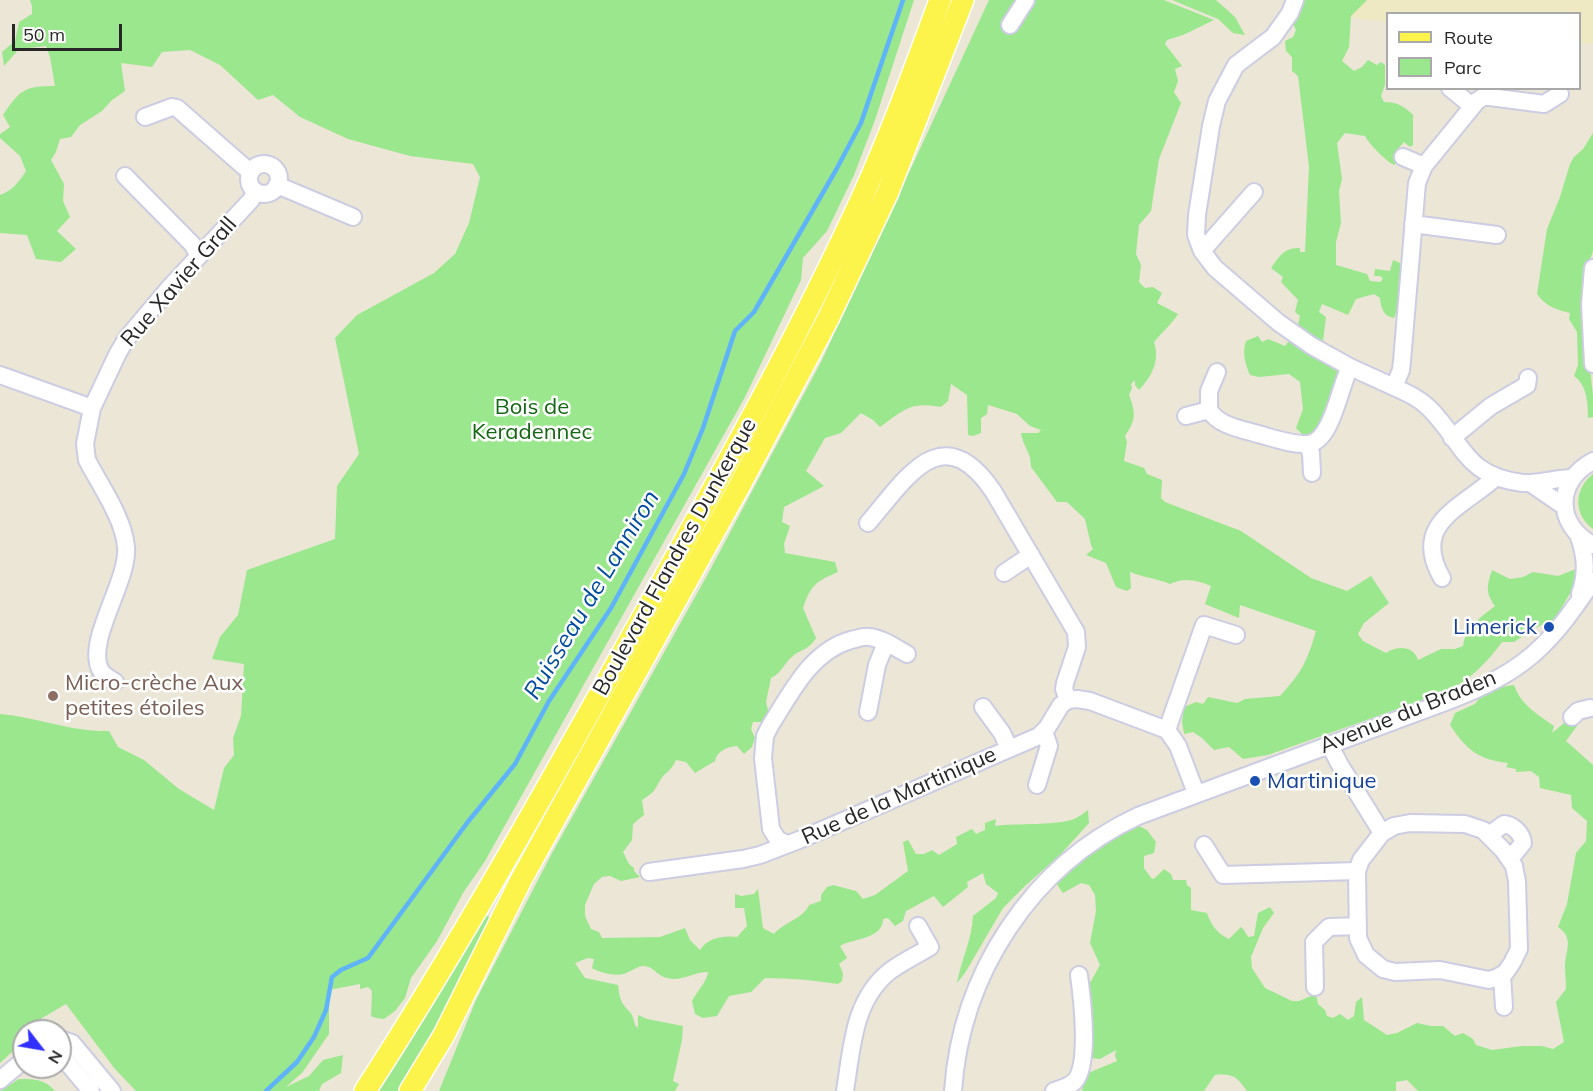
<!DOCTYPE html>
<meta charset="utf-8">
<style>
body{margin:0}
#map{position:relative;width:1593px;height:1091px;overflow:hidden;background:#ebe6d6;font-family:Mulish,sans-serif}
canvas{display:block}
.legend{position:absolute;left:1386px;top:12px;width:195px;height:78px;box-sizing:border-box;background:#fff;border:2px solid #a9a9a9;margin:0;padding:8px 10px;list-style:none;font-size:18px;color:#272727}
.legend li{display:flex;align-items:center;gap:12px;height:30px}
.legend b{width:30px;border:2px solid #a9a9a9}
.north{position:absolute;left:12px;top:1019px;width:60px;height:60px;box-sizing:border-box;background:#fff;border:2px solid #a9a9a9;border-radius:50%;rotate:121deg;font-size:16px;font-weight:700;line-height:24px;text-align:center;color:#272727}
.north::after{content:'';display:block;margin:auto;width:21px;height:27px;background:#3030ff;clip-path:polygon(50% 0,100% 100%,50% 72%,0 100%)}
.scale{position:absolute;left:12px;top:24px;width:110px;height:27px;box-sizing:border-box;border:3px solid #272727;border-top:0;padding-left:8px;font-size:18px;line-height:21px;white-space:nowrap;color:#272727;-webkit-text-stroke:4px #fff;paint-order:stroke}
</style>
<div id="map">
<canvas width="1593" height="1091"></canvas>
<ul class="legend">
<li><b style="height:8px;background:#fcf34b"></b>Route</li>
<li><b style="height:16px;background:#9be78d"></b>Parc</li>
</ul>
<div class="north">N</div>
<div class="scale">50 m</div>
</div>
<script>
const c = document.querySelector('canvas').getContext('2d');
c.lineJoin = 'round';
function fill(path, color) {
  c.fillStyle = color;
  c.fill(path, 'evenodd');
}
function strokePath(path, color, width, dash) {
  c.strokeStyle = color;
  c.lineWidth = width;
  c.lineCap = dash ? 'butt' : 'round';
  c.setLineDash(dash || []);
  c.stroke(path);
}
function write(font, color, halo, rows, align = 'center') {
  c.font = font + ' Mulish,sans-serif';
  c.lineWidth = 5;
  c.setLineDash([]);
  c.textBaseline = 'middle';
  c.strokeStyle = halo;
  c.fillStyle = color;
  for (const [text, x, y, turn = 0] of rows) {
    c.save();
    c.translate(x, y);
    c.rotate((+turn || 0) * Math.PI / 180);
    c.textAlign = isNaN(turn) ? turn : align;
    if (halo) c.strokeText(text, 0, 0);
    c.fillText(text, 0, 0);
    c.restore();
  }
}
fill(new Path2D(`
 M1335,0H1593V44L1580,43V14H1388L1387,22L1328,15Z`), '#efe9c3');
fill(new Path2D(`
 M30,0H914L875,120L854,175L827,231L803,258L801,280L745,397L485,861L463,893L437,941L411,978L405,998L395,1011L384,1019L376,1018L371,1016L372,991L368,987L360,989V984L329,990V1034L302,1073L286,1087L309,1076L323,1060L343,1055L341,1073L322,1084L319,1091H136L115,1069L66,1004L37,1021L33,1031H24V1041L0,1063V714C37,717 71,732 109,731L118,747L144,760L179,789L214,810L224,768L234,755L233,738L241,716L244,664L212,659L220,637L238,615L247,570L335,539L337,486L359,454L335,338L357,315L434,273L455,254L469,223L480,177L473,164L410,156L348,139L300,117L273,95L258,100L220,65L190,50L162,52L152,67L121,63L125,91L112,100L102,111L80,125L71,137L60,139L56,152L51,160L64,184L63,201L70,217L57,231L76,249L61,262L36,259L27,235L0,233V195C12,191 19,182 26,171L20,156L0,138V134L10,127L3,115C20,90 24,86 55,86L50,57L46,46L19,49L4,66L2,52L15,41L19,22L32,14V6Z
 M989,0H1164L1214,20L1183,35L1167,40L1165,44L1182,66L1175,69L1178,81L1174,92L1181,103L1159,159L1151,211L1139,225L1136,254L1141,265L1139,282L1145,288L1153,287L1162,293L1157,303L1178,314C1171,325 1162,332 1154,342C1160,361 1152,376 1139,390L1135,385V380L1131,384L1132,388L1129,395C1136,413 1136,420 1125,436L1127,442L1124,461L1144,468L1147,474L1162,480L1161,498L1165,502L1241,531L1311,578L1347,591L1371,576L1389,603L1364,623L1358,634L1363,641L1386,653C1398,645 1414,646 1418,660L1441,649H1455L1463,646C1465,628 1481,617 1495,606C1485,592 1487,586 1492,570L1510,579L1523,577L1533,572L1558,576L1576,569L1575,585L1555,619L1537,627L1514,642H1502C1487,663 1470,679 1448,691L1268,755L1243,759L1229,747L1214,750L1202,738L1193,732L1184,734L1182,722L1184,707L1196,702L1203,704L1208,697L1237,703L1245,699L1280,696C1302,672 1307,662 1316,631L1240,605L1239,618L1205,604L1211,586C1197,580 1184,577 1170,584C1159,579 1142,577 1130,572L1131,588L1127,591L1116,587L1106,563L1086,555L1093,549L1091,545L1085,519L1067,502H1057L1031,467L1030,457L1023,441L1021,433H1038L1041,430L1030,426L1017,414L988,405L987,414L981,418V433L973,436L968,435L967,395L951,384L948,401L941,407C910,401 904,410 880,427L873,420L861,413L841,433L825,438L806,471L824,486L784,507L782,522L790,526L784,544L785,553L835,562L838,572C815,582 811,585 803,608L816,638C808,651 802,648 793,656C783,664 783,672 771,678L766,702L770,718L763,722H753L751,729L755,738L752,747L744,754L737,746C727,747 717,751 715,761L695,773L686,762L676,760C670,773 666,771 661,779C653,792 656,791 642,800L644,815L633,824L632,840L623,852L629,864L634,868V871L640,877L621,881L610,876L602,877L594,884L585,905V916L591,929L599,932L602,938L660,937L685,928L690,940L700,950C707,938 724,935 737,937L747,926L744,908H735V894L741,896L754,894L758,889L763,928L774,934C784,922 803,919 809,905L821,901V895L827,887L833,885L856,891L863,899L875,895L908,871L903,842L908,840L916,854H924L932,850L939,855L957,844L956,837L972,829L976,834L985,830V823L996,819L995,826C1015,823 1061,826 1076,818C1080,816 1084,813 1088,810L1089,823L1061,854L1025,886L1003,908L965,973L957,983C961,960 972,940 973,916L996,898L998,893L986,884L983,873L967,882L968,887L943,907L934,896L906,911L903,921L895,926L888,918L883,919C883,939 854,938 840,946L847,958L839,964L843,973L842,981L838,984C813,980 790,978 765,978L751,992L729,996L717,1016L703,1018L695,1014L692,1001C697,991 707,982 708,972C693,972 682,982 667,978C657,976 653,965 642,966C636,967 630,972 624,974C613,976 601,973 592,968L594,959L588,958L575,963L585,978L618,985C619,991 619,998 623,1004C630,1014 632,1011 635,1025L638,1028V1015L647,1019L683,1026L682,1040L673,1081L679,1084L675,1091H439L476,1000L551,855L709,572L822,360Z
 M1172,0H1216L1235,17L1245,35L1233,33L1218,19Z
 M1303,0H1367L1351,16L1349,47L1342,61L1354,71L1362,67L1368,60L1377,65L1381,62L1385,65V85L1381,96L1384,102C1397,102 1404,106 1413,115V145L1410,147L1404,142L1397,150L1401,153L1400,161L1394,165C1386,161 1369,144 1365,136L1345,133L1337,143L1342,179L1339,191L1341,223L1336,242V265L1367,274L1370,281L1380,282L1383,279L1380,276H1374L1375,269L1390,271L1393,260L1400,263L1401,299L1394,318C1383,316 1381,308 1380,298L1374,294L1356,299L1348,315L1322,304L1319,312L1326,317L1323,341L1327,357L1343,369L1328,417L1312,436L1302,434L1296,428L1303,409L1300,382L1289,374L1259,377L1250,375C1245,364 1242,352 1246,341L1258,336L1262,342L1268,339L1285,346L1297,330L1300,316L1295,312L1298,300L1281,282L1283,277L1271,268C1279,256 1285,247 1300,248V252H1305L1309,167L1298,76L1292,71V57L1286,51L1285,41L1293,37L1296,30L1292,22Z
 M1593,133V251L1589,263L1588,348L1593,396V417L1588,418C1588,403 1587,385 1574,376L1578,365L1577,332L1569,319L1570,313C1557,310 1545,306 1537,294L1547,229L1560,197L1570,164L1574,157L1583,149Z
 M1593,474V529C1573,514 1574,489 1593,474Z
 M1514,685C1521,705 1537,714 1554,726L1552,733L1569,719L1577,726L1566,741L1593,765V1091H1418L1407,1080L1396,1082V1091H1247C1237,1077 1233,1073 1215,1075L1204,1091H1082L1086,1074L1117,1061L1115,1056L1116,1050L1100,1059L1091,1058L1077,1003L1073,995L1090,983L1100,965L1090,943L1096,911L1095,895L1089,885L1081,883L1063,893L1056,883C1080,857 1107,841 1139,826L1147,830L1156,842L1154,853L1144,856V868L1152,879L1155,878L1164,869L1171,874L1173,880H1186L1187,885L1191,888V910L1207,913C1210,923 1217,934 1229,939L1241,927L1244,930L1248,937L1254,936L1258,913L1270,907L1274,913L1263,928L1251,957L1252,968L1265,988L1292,1001H1299L1316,994L1318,1004L1325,1010L1327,1016L1333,1018L1340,1014L1348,1020L1354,1016L1356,1002L1362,997L1364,1020L1387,1035L1397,1033L1417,1023L1431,1026H1443L1455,1036L1463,1033L1473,1039L1476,1045L1492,1050L1522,1046H1542L1553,1049L1564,1042L1556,1002L1566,989C1566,982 1565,973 1565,965C1566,949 1574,938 1558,927L1567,904L1576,853L1586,841L1587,821L1572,808L1571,795L1540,788L1539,777L1531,771L1516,772V769L1506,767L1508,763C1477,759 1467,750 1450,725L1455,713L1475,704L1481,696L1501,687Z
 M486,915L491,918L403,1091H376Z
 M19,1079C34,1079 45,1079 55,1091H0Z`), '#9be78d');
strokePath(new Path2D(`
 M266,1091L297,1062L314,1037L326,1010L332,977L341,970L368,958L467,823L515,764L549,701L611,608L684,474L703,428L735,331L754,312L836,170L861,123L903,0`), '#5fb3f8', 4.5);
const minor = new Path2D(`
 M1010,25L1026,0
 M1450,88L1472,106
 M1560,94L1544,104L1490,97H1483L1477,101L1424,166L1417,183L1402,361L1401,370L1394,387C1407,393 1419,398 1429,408C1464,443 1464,476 1523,483C1539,484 1556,478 1572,478
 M145,117L172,107L177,108L250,172
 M1403,157L1424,166
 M249 179a15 15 0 1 1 30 0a15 15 0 1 1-30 0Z
 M125,176L192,244L199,256
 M277,185L353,217
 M1254,192L1202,251L1215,268L1279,323L1312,346L1350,367
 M1413,224L1497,235
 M1202,251L1196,235L1197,215L1211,126L1217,101L1236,65L1273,37L1290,13L1295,0
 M1593,268L1590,304L1593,364
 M0,375L92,408
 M1209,410V391L1217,372
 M1186,416L1209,410C1219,426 1241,429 1258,434C1273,438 1292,445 1308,444C1332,442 1340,385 1350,367L1394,387
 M1452,438L1491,406L1527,385L1528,378
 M1307,444L1311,453L1312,473
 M1593,461C1555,481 1555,525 1593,545
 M1530,483L1565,507
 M868,523C906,479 942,416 993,491L1076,632L1077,647L1065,683L1064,689L1068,700
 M1579,537C1586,557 1587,574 1580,594
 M1004,573L1031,555
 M1442,578C1410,523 1463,507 1496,477
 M115,682C111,679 104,676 101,671C84,642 129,582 126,547C124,519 100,485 87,460L85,444L92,408L118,353L127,338L170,287L251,200L255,192
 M983,707L1002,733L1009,748
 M868,712L877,665L886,643
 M1572,717L1578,711L1590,708
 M1167,730L1204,625L1236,635
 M1329,744L1340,765L1382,833L1361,860L1357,871L1358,938L1366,955L1383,969L1395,972L1440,970L1489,980L1498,977L1505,973L1512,963L1519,949L1517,881L1514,866L1503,850L1483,830L1465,824L1410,823L1394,826L1382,833
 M1037,785L1049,746L1044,731
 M1489,835L1504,824C1514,825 1522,834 1523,843L1510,859
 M788,844L778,840L771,829L763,758L765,736L770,726C791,693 811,651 851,640C857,639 863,636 869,637C882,638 896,648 907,654
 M1204,845L1223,875L1357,871
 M649,872L743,859L760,855L799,840L1039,736L1047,728L1061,705L1068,700L1077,699L1090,701L1167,730L1178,746L1196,793
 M1502,975L1504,1007
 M1315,987L1314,942L1329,927L1358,926
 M60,1039L72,1043L112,1091
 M60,1054L91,1091
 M0,1080L24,1060
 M845,1091C852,1048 853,1000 890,971C902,962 917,955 930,947L918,926
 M953,1091C961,974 1031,866 1138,816L1448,701C1481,688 1515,673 1541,647C1561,628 1577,604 1593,581
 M1054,1091C1062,1088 1069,1087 1075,1081C1090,1064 1082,997 1079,975`);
const major = new Path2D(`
 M365,1091C464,938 552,779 641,620C717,482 794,345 860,202C890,136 915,68 940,0
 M410,1091L444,1035L521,880L740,485L828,319L888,192L963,0`);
strokePath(minor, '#cccce2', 20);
strokePath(major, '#fff', 24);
strokePath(minor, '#fff', 16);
strokePath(major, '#fcf34b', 21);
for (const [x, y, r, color] of [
 [1549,627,6,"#1a4fb4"],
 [53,696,6,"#8d6e63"],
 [1255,781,6,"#1a4fb4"]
]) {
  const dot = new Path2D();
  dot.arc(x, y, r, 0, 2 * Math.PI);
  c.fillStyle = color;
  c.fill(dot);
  strokePath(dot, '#fff', 2);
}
write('22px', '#272727', '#fff', [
 ["Rue Xavier Grall",179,282,-49],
 ["Boulevard Flandres Dunkerque",675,557,-61],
 ["Avenue du Braden",1408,712,-22],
 ["Rue de la Martinique",899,796,-24]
]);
write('22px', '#156813', '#fff', [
 ["Bois de",532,407],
 ["Keradennec",532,432]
]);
write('22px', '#164399', '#fff', [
 ["Limerick",1537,627],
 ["Martinique",1267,781,"left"]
], 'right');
write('22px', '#785e54', '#fff', [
 ["Micro-crèche Aux",65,683],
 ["petites étoiles",65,708]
], 'left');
write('italic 24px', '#024c9f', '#fff', [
 ["Ruisseau de Lanniron",592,595,-59]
]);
</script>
